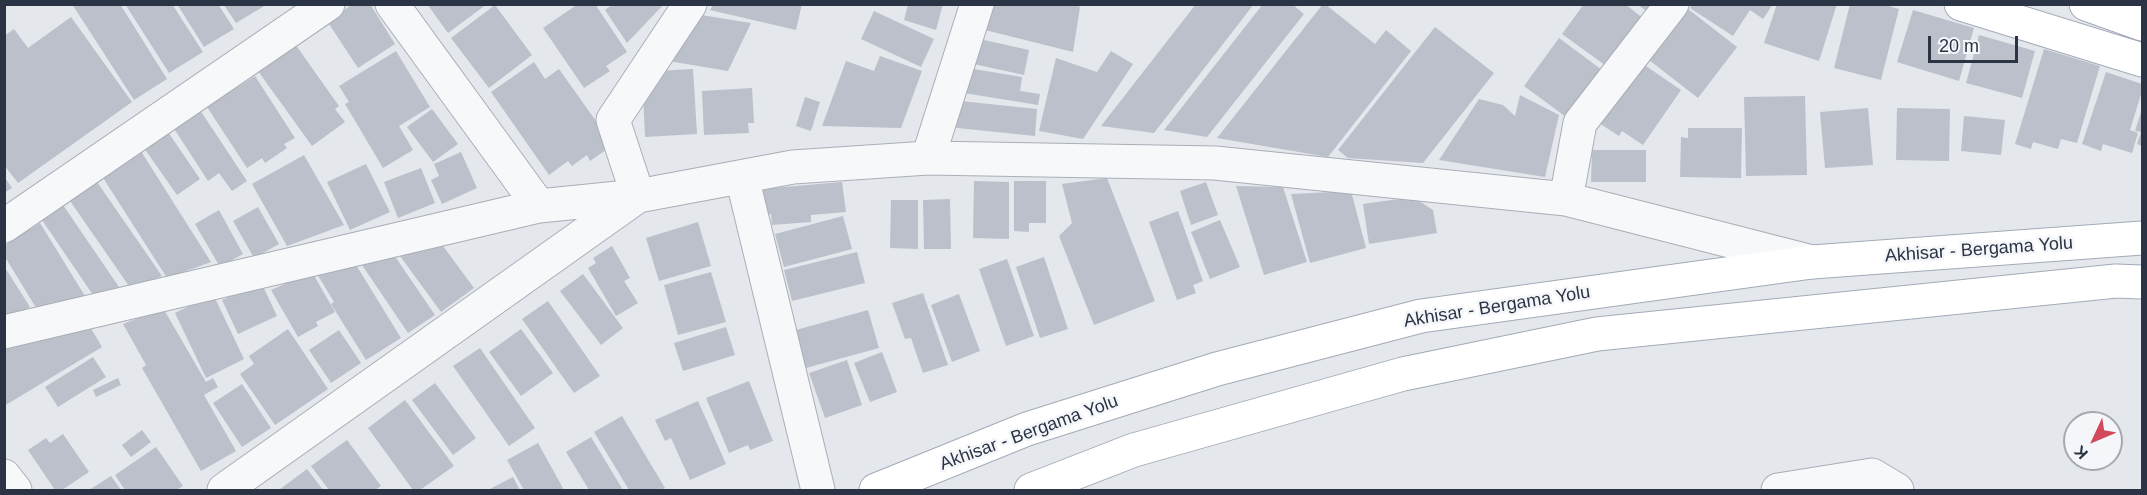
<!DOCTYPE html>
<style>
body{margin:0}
#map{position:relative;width:2147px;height:495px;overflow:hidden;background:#e4e7ec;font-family:Helvetica,sans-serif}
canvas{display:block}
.frame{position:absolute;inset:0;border:6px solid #2b3445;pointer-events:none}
.north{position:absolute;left:2063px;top:411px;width:60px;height:60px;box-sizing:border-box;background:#f4f6f9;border:2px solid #a4a8b1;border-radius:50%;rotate:226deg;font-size:16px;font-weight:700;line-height:24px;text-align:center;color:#2b3445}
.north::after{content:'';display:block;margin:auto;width:21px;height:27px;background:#d1495b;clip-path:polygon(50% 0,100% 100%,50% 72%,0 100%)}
.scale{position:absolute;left:1928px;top:36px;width:90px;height:27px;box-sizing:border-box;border:3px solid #2b3445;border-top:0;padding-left:8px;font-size:18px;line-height:21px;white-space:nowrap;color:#2b3445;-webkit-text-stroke:4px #f4f6f9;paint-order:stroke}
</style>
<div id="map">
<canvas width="2147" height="495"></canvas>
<div class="frame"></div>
<div class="north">K</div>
<div class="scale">20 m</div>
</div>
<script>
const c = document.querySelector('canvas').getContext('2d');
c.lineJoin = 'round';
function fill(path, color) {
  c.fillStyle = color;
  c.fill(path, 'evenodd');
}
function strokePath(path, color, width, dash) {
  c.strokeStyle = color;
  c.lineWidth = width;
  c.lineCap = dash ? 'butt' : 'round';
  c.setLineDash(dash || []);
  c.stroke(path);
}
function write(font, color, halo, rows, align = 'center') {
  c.font = font + ' Helvetica,sans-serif';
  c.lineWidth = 5;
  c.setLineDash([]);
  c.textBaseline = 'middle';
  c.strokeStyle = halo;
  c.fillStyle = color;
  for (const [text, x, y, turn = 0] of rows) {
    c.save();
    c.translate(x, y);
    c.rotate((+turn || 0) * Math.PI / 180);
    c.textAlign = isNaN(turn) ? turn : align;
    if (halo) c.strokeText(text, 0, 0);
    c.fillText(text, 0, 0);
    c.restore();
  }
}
fill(new Path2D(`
 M72,4H120L167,79L134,100Z
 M125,4H172L203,52L169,73Z
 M177,4H218L234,29L204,47Z
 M353,4H370L395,44L358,68L327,21Z
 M427,4H487L448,33Z
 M578,4H595L627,52L606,66L610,71L584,88L543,28Z
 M613,4H664L627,43L605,10Z
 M714,4H802L796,30L710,10Z
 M908,4H943L936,30L904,20Z
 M984,4H1073L1080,7L1073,52L977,28Z
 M1196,4H1254L1154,133L1101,126Z
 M1263,4H1292L1304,14L1207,137L1164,130Z
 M1323,4H1325L1375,44L1386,30L1411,51L1328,157L1217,138Z
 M1584,4H1625L1644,19L1609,68L1562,34Z
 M1637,4H1657L1650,14Z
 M1693,4H1773L1763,19L1750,10L1733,36L1690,8Z
 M1777,4H1837L1819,61L1764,43Z
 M1850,4H1882L1899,9L1881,80L1834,68Z
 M224,5H266L236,23Z
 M495,5L532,55L489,88L451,38Z
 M1688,9L1737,47L1698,98L1649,60Z
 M1913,10L1974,28L1959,81L1897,62Z
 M874,11L934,39L921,67L861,39Z
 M701,15L751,23L728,71L668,61Z
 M71,17L132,102L18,183L4,165V36L14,29L28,48Z
 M1435,27L1494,73L1423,163L1348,158L1338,150Z
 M1979,35L2035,51L2022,98L1966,83Z
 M975,38L1029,50L1024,75L969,63Z
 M1559,38L1602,70L1566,117L1524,86Z
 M295,44L339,106L335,109L345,122L312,146L258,71Z
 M2044,49L2100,66L2077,143L2061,139L2058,149L2033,142L2031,149L2015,144Z
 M396,51L430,107L399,126L413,150L383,168L345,104L349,102L339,86Z
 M1111,51L1133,64L1083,139L1039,131L1056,58L1097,72Z
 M880,56L922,71L901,128L822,126L846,61L874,71Z
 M534,62L545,79L559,69L613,145L590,161L587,155L572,166L568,161L549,175L491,92Z
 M1643,64L1681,90L1643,145L1622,131L1619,136L1596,121Z
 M962,67L1022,77L1020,91L1040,94L1038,105L958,92Z
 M693,69L697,134L645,137L643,93L656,71Z
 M2106,72L2142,84V91L2130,130L2138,133L2132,153L2103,144L2101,151L2082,144Z
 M255,76L295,138L284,144L287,148L265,163L262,158L247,168L207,107Z
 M752,88L754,123H748L749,133L704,135L702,91Z
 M1520,95L1559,115L1545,177L1439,160L1479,99L1503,105L1515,116Z
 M1805,96L1807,175L1746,176L1744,97Z
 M805,97L820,102L811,131L796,126Z
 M951,100L1037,109L1035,136L948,127Z
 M1868,108L1873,165L1825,168L1820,112Z
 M1897,108L1950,109L1949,161L1896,160Z
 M432,109L458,144L433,162L407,127Z
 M2142,109V146L2137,144L2141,132L2135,131Z
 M200,110L247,181L232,191L219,173L208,181L173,127Z
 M1964,116L2005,120L2001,155L1961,151Z
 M1688,128H1742L1741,178L1680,177L1681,137L1688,138Z
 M168,132L200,179L177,195L144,148Z
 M139,148L211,262L167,278L100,173Z
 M1592,150H1646V182H1591Z
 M461,152L477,188L442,204L431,180L439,176L434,164Z
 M304,155L344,225L287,246L252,184Z
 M366,164L390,212L350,230L327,182Z
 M421,168L435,203L398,218L384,182Z
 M4,176L12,188L4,193Z
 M1107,178L1155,301L1094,325L1059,236L1072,223L1062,184Z
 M95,179L162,276L131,289L68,198Z
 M974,181L1009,182V239L973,238Z
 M1014,181H1046V223H1029V232L1014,231Z
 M842,182L846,212L811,215V222L772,225L771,214L764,215L761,189Z
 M1206,182L1218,215L1191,225L1180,191Z
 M1236,186L1283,187L1307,262L1264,275Z
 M1351,191L1366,248L1310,263L1291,194Z
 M1413,197L1433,210L1437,233L1369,244L1363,204Z
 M950,199L951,249H924L923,200Z
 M891,200H918V249L890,248Z
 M63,205L119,287L95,298L42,220Z
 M258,207L279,244L254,258L233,221Z
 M219,210L243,254L220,267L195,224Z
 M1178,211L1203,281L1193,285L1196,293L1177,300L1149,222Z
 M843,216L852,249L784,267L775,234Z
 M1220,220L1240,267L1210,279L1191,232Z
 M698,222L711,266L659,281L646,238Z
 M40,223L85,296L38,311L5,257V245Z
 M440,242L474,288L441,312L400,256Z
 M612,246L630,278L624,281L638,303L616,316L588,268L596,263L593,258Z
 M392,252L435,315L408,333L362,265Z
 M857,252L865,283L792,301L784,270Z
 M1044,257L1068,329L1040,338L1016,267Z
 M1007,259L1034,336L1006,346L979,269Z
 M353,260L401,338L366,360L331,304L334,302L317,274Z
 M4,266L30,307L4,322Z
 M312,272L335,312L316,322L318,326L298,337L271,290Z
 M711,272L726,322L678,335L664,285Z
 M583,274L623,328L601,345L560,291Z
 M261,282L277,316L238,334L222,300Z
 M923,293L948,365L923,373L911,338L905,339L892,303Z
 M213,294L244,359L206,378L175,313Z
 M959,294L980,351L952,362L931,305Z
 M548,301L600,376L574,393L522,319Z
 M163,308L206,382L213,378L218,387L204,395L236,451L201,471L142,368L146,365L123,324Z
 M868,310L879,348L806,368L796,330Z
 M89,325L102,347L4,406V347Z
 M726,327L735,355L683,371L674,343Z
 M288,329L328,389L275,425L240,374L254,364L249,356Z
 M521,329L553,373L521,396L489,352Z
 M339,330L361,363L331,383L309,350Z
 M480,348L535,428L509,446L453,366Z
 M882,352L897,392L870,402L854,363Z
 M93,357L106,377L58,407L45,387Z
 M847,360L862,405L825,418L809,373Z
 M118,378L121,385L96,397L93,390Z
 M749,381L773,441L750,450L748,445L729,453L706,398Z
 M435,383L476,438L453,455L412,400Z
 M242,384L271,428L242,447L213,403Z
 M405,400L454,466L420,490H413L368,428Z
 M698,401L726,464L690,480L671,438L665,441L655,420Z
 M622,416L665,488L661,490H629L594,432Z
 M142,430L151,442L131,457L122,445Z
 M63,434L89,472L62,490H55L28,450L46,438L50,443Z
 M591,437L623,490H589L566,452Z
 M347,440L381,486L375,490H329L311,466Z
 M538,443L564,490H524L507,460Z
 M156,447L183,486L176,490H125L115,475Z
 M307,469L323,490H279Z
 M111,476L121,490H89Z
 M513,477L520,490H488Z`), '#bbc0ca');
const minor = new Path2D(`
 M392,4L539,206
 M928,158L977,4
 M742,177L818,490
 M1566,199L1580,123L1672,4
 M4,226L328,4
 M4,332L539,206L638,196L793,167L928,158L1215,163L1566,199L1812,262
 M4,476L15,490
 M224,490L638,196L613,120L690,4
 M1778,490L1872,475L1897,490`);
const major = new Path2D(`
 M1961,4L2142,60
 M2086,4L2142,24
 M876,490L1027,429L1217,369L1421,316L1812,262L2142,238
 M1031,490L1134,450L1403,374L1597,334L2116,281L2142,282`);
strokePath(minor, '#a9aeb7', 35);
strokePath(major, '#a3abb8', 35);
strokePath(minor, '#f7f8fa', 33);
strokePath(major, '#fff', 33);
write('18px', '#2b3445', '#f4f6f9', [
 ["Akhisar - Bergama Yolu",1979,250,-4],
 ["Akhisar - Bergama Yolu",1497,307,-9],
 ["Akhisar - Bergama Yolu",1029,433,-20]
]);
</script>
